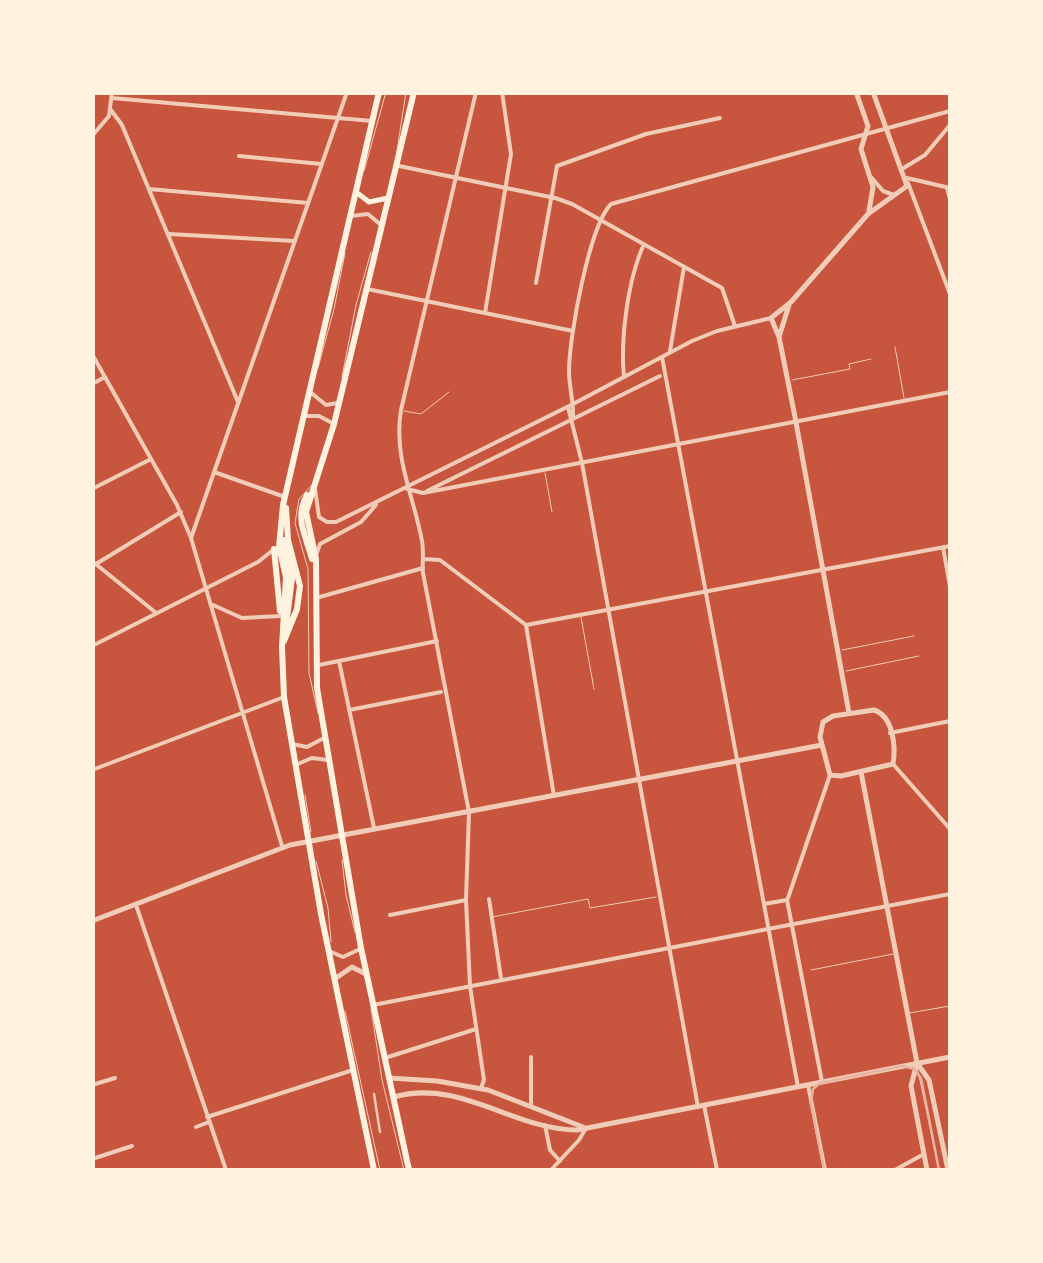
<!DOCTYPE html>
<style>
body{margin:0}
#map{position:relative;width:1043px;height:1263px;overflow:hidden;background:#c8553d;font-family:Helvetica,sans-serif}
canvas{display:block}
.frame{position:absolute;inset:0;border:95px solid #fff3e0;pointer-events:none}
</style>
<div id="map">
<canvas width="1043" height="1263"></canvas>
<div class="frame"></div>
</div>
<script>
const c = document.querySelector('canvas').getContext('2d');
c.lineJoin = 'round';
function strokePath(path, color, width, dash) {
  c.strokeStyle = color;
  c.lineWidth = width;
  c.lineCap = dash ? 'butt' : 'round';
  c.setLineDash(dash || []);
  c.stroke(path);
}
strokePath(new Path2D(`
 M396,157L406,92
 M364,171L386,92
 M895,347L904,398
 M318,368L334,309L345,253
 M342,377L356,305L371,252
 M792,380L850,369L849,364L871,359
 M404,411L421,414L449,392
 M545,473L552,512
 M312,485L299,499L295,523L308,569L309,673L318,713
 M581,617L594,689
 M842,650L914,636
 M846,671L919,656
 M305,795L311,832
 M342,860L346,895L355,932
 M316,861L328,908L331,942
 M492,917L588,899L590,908L656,897
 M811,970L893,954
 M371,1008L382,1080L404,1170
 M345,1011L380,1170
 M909,1013L950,1006
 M918,1071L939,1170`), '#f1ccb7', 1);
strokePath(new Path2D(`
 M374,1094L380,1132`), '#f1ccb7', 2.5);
strokePath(new Path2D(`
 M476,92L401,410C393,457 414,497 422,541C424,552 422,562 423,573L469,812L466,900L470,986L484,1080L481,1088
 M112,98L372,121
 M111,110L122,125L238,402
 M92,136L109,116L112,92
 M239,156L321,164
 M399,166L555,198L572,204L722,288L735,326
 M902,169L925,155L950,125
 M871,177L883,191L894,195
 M907,178L950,188
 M908,183L950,294
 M947,188L950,199
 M149,189L308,203
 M351,216L368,214L381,225
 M169,234L294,241
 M536,283L557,166L646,134L720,118
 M367,289L573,331
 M485,313L511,154L502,92
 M670,351L684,267
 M92,354L177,505L191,538L282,846
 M662,357L798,1087
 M624,377C620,339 628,279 644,244
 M92,384L105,377
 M309,391L326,405L337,403
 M568,407L582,463L698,1107
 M306,416H319L334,424
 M573,418C574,402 569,387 569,371C569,338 589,226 611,204L950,111
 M214,472L285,497
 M92,489L151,459
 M315,489L319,517L327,522H336L573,404L692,341L717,331L771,318
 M407,489L423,493L950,392
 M427,491L660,376
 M191,538L347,92
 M943,547L950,587
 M316,555L320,544L361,522L376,505
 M423,559L440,560L526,625
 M92,561L155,612
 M96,564L181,512
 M316,598L423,568
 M213,605L242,618L280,616
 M526,625L950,546
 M526,625L554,796
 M92,646L258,562L273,550
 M339,661L374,828
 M319,665L437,641
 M349,710L441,692
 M890,733L950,721
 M292,744L307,747L324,738
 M893,764L950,829
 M295,765L312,758L328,760
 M92,770L284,697
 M788,898L830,775
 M489,899L501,978
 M764,904L787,900L822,1082
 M136,905L226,1170
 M390,915L466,900
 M329,951L343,957L360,949
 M373,1005L950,894
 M385,1058L476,1029
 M92,1085L115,1078
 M808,1085L825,1170
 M704,1105L717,1170
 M531,1106V1057
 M207,1117L353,1070
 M545,1125L550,1150L560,1161
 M196,1127L209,1122
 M92,1159L132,1146
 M551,1170L579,1140L586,1128
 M895,1170L924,1154`), '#f1ccb7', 4);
strokePath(new Path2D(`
 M856,92L868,126L861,149L873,187L869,211
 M779,337L789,305
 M874,710C893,716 896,746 893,764L841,776L830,775L820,737L823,722L833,716Z
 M849,713L795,417L779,337L771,318L791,302L868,214L907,186L873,92
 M861,772L917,1063
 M92,921L290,845L822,745
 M336,978L352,967L366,974
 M917,1063L929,1080L948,1170
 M917,1063L911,1086L927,1170
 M389,1078L437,1081L488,1090L583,1127
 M394,1097C459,1078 514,1130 577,1130L950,1057`), '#f1ccb7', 5);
strokePath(new Path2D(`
 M356,192L369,202L388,198`), '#fff3e0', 5);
strokePath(new Path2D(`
 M307,495C294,518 306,536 312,559
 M283,540L292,578L286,626
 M274,549L280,611
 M284,641L297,609L300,586L288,540L286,508
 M374,1170L321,914L284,697L282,647L286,577L279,547L283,505L379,92
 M409,1170L361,948L317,688L316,559L306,512L334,424L414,92`), '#fff3e0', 6);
strokePath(new Path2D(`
 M824,1170L811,1103L813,1089L820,1083L903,1066L914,1069L921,1078L939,1170`), '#e9b49f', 2.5);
</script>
